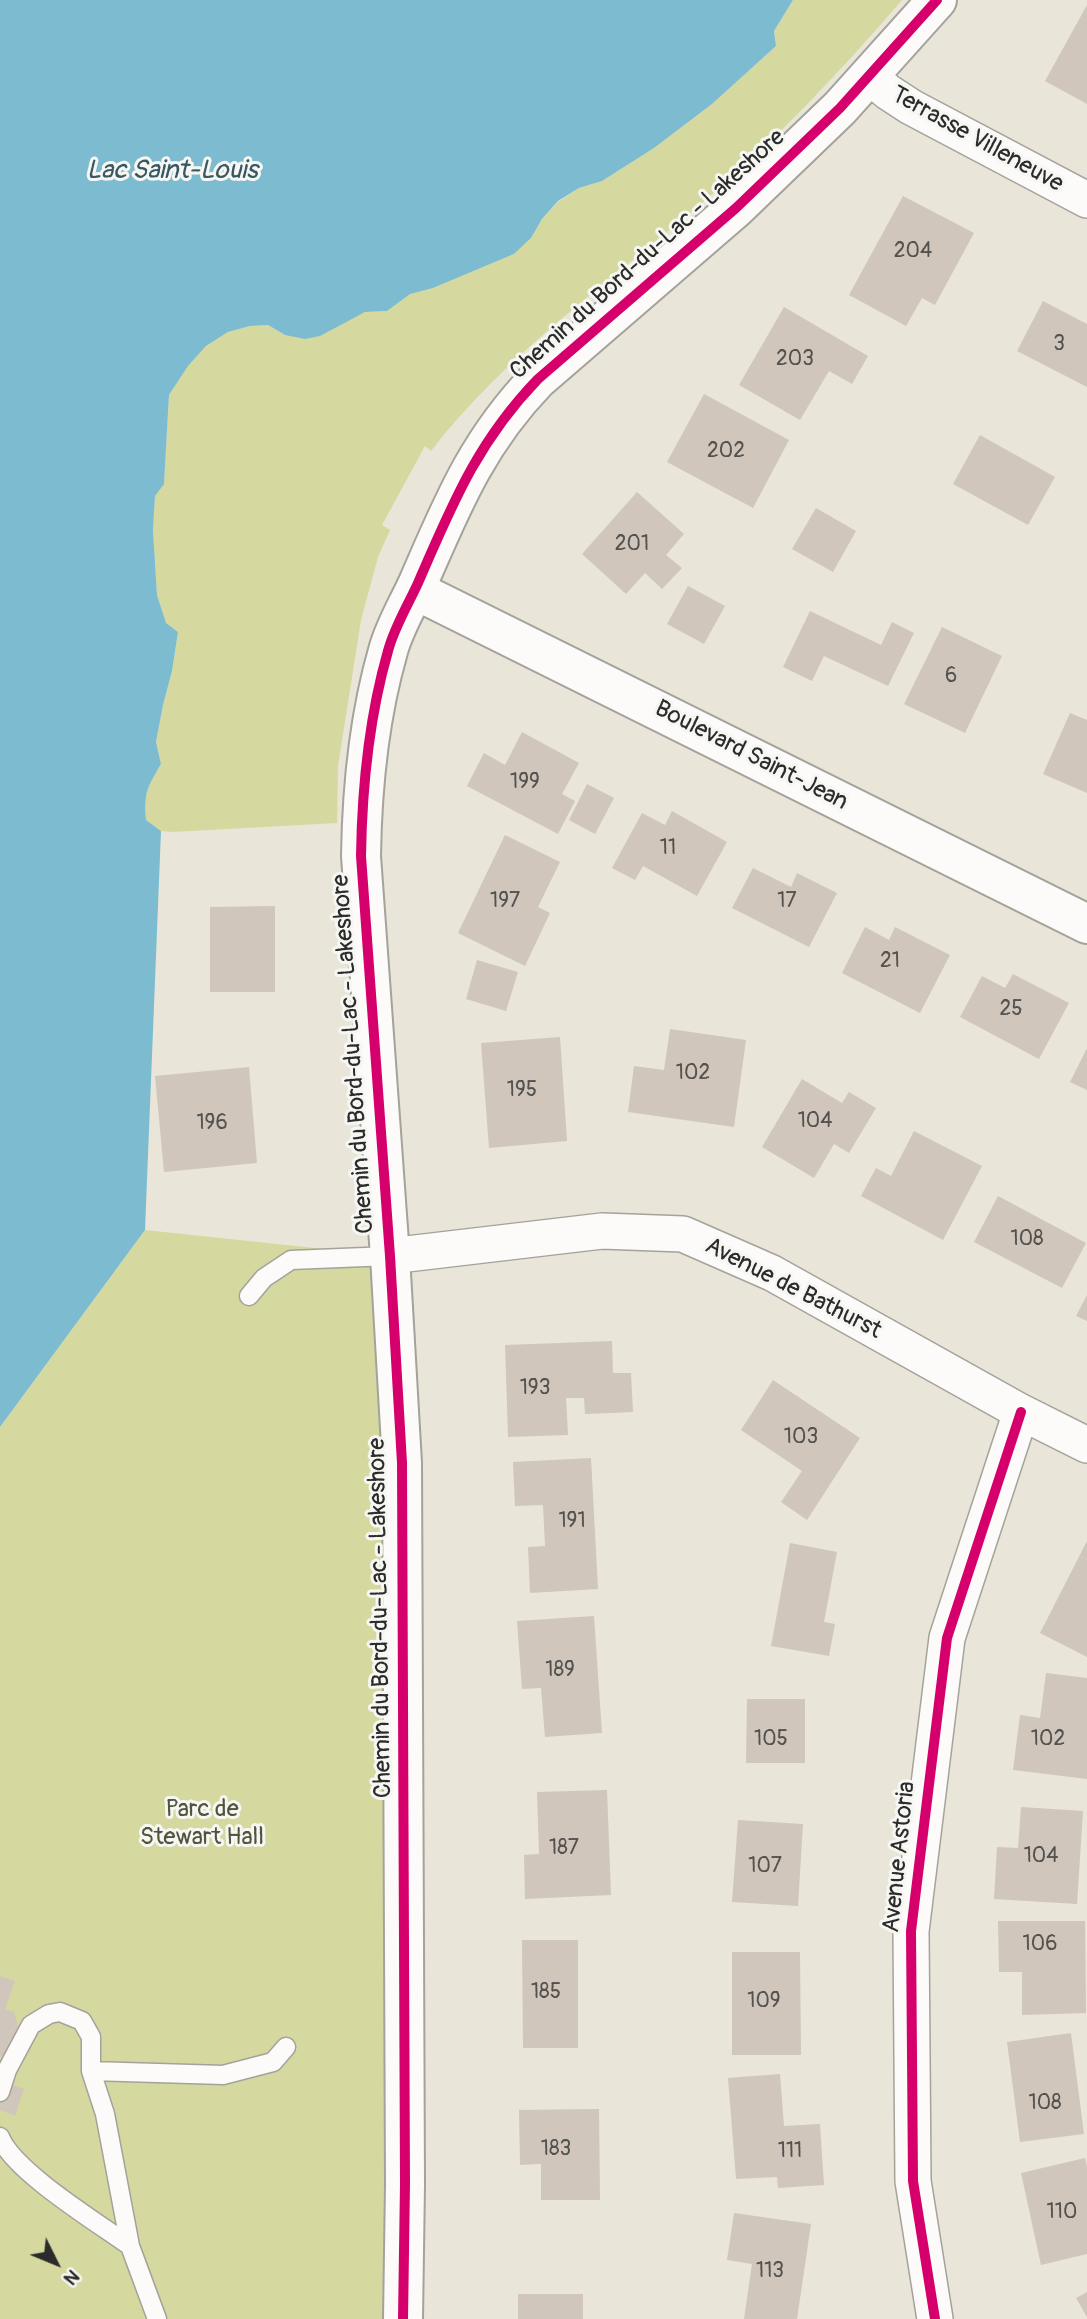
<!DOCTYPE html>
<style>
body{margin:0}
#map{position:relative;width:1087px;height:2319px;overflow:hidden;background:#e9e5d8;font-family:Pangolin,sans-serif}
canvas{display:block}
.north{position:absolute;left:21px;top:2228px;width:70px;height:70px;-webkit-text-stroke:5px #f6f6f2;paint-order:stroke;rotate:133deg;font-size:19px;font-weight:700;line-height:28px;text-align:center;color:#2b2b2b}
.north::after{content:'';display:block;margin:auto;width:24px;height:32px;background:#2b2b2b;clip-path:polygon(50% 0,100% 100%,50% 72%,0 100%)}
</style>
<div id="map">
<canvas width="1087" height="2319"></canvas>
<div class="north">N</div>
</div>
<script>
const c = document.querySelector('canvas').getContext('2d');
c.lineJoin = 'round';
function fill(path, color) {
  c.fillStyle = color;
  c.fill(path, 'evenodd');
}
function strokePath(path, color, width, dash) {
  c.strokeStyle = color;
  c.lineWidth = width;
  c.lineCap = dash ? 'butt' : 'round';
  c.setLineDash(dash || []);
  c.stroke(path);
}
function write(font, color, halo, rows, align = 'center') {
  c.font = font + ' Pangolin,sans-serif';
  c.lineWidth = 6;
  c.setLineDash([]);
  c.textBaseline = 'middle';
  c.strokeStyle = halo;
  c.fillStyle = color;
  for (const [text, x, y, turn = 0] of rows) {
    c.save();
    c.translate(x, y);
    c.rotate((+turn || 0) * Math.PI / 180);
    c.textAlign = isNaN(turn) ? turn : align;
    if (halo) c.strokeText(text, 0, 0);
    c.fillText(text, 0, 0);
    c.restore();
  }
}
fill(new Path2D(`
 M793,0H902C840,72 773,143 701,204C608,283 506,354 431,451L425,446L382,525L390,530L378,557L361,620L338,766L337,823L172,832L161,831L146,820C144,792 147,788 161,764L156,742L163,705L172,671L178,632L166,624L157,595L153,530L155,496L164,483L169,395L188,366L206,346L228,332L250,326L268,325L285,335L345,321L365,312L387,311L410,293L433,288L514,254L531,238L542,219L558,202L579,188L602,181L654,148L712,104L776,46L774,31Z
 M145,1230L390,1256L403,2319H0V1427Z`), '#d5d9a0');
fill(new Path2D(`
 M0,0H793L774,31L776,46L712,104L654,148L602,181L579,188L558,201L542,219L531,238L514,254L433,288L410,294L387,311L365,312L320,336L305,339L285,335L268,325L250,326L228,332L206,346L188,366L169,395L164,484L155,496L153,530L157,595L166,623L178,632L172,671L163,705L156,742L161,764C147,788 144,792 146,820L161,831L145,1230L0,1427Z`), '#7dbcd0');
fill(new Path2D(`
 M1087,5V104L1045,81Z
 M903,196L974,233L935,305L922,298L906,326L849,295Z
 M1043,301L1087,324V387L1017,351Z
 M784,307L868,356L852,384L829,371L800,420L739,385Z
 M704,394L789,440L753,508L667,462Z
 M980,435L1055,477L1028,525L953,484Z
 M637,492L684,534L666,555L682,568L662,589L645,573L626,594L582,554Z
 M816,508L856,531L833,572L792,549Z
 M688,586L725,606L704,644L667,624Z
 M810,611L881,645L892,622L914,633L888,686L824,656L812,681L783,667Z
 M942,627L1002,656L965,733L904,704Z
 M1070,713L1087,720V793L1043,774Z
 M522,732L579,763L562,794L575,801L558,834L467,786L484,753L505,765Z
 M587,784L614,798L595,834L569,820Z
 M672,811L727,842L697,896L643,866L635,880L612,868L642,813L665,825Z
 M505,835L560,862L538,907L550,913L525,966L458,933Z
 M753,868L791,887L797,873L837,893L809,947L732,908Z
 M275,906V992H210V907Z
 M865,927L889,940L895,927L950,955L920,1013L842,973Z
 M477,960L518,972L506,1011L466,999Z
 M1013,974L1069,1003L1039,1059L960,1017L982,976L1005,988Z
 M670,1029L746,1040L734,1127L628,1112L634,1066L664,1070Z
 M560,1037L567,1141L489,1148L481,1043Z
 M1087,1048V1090L1070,1082Z
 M249,1067L257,1163L164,1172L155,1076Z
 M802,1079L842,1103L849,1092L876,1108L849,1153L834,1144L814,1178L762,1147Z
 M914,1131L982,1166L943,1240L861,1196L876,1168L891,1176Z
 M998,1196L1086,1243L1062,1288L974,1242Z
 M1087,1295V1321L1076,1316Z
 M612,1341L613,1373H631L633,1412L585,1414L584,1398H566L568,1435L508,1437L505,1345Z
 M773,1380L860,1438L807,1520L781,1502L802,1471L741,1430Z
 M591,1458L598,1589L530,1593L528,1547L545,1546L543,1505L515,1506L513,1462Z
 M1087,1541V1657L1040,1633Z
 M790,1543L837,1552L824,1622L835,1624L829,1656L771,1646Z
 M594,1616L602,1733L545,1737L541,1688L522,1689L517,1621Z
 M1046,1673L1087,1678V1779L1013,1770L1020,1715L1040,1718Z
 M747,1699H805V1763H746Z
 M607,1790L611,1895L525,1899L524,1855L539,1854L537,1792Z
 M1021,1807L1083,1811L1077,1904L994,1899L997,1847L1018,1848Z
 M738,1820L803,1824L798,1906L732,1902Z
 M998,1921H1085L1086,2013L1022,2015V1972H999Z
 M522,1940H578V2048H523Z
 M732,1952H800L801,2055H732Z
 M0,1976L15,1981L5,2009L14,2012L19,2029L9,2052L0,2057Z
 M1071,2033L1084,2134L1020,2142L1007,2042Z
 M780,2074L784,2126L820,2124L824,2185L778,2188L777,2177L736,2179L728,2078Z
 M0,2080L24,2089L15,2116L0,2110Z
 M599,2109L600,2200H541V2164L520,2165L519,2110Z
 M1085,2158L1087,2167V2254L1041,2265L1021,2173Z
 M734,2213L811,2224L797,2319H744L752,2264L727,2260Z
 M1087,2292V2317L1076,2298Z
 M518,2294H583V2319H518Z`), '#d0c6bb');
const service = new Path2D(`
 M249,1296L264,1278L291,1260L390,1256
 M91,2071L223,2075L273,2062L286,2047
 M0,2092L7,2070L31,2025L49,2014L60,2012L82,2021L91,2037V2071L105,2114L130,2246L157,2319
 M0,2137C13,2171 98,2223 130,2246`);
const minor = new Path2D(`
 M870,77L888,92L911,107L1087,200
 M390,1256L602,1231L683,1234L772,1273L1021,1412L1087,1445
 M935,2319L913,2181L911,1931L947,1638L1021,1412`);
const tertiary = new Path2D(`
 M415,590L1087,924
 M403,2319L405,2184L402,1463L390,1256L361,856C362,788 369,717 388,651C394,628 408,605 418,583C452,505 477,442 538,379L736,208L840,108L937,0`);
strokePath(service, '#a4a29b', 21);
strokePath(minor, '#a4a29b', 38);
strokePath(tertiary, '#a4a29b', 42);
strokePath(service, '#fcfbf9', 18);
strokePath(minor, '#fcfbf9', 35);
strokePath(tertiary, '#fcfbf9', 38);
strokePath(new Path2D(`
 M403,2319L405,2184L402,1463L390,1256L361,856C362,788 369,717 388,651C394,628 408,605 418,583C452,505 477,442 538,379L736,208L840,108L937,0
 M935,2319L913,2181L911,1931L947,1638L1021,1412`), '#d6006c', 10);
write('21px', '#54524f', null, [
 ["204",913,252],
 ["3",1059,345],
 ["203",795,360],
 ["202",726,452],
 ["201",632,545],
 ["6",951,677],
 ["199",525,783],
 ["11",668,849],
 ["197",505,902],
 ["17",787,902],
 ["21",890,962],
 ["25",1011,1010],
 ["102",693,1074],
 ["195",522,1091],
 ["104",815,1122],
 ["196",212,1124],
 ["108",1027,1240],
 ["193",535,1389],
 ["103",801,1438],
 ["191",572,1522],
 ["189",560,1671],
 ["105",771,1740],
 ["102",1048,1740],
 ["187",564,1849],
 ["104",1041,1857],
 ["107",765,1867],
 ["106",1040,1945],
 ["185",546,1993],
 ["109",764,2002],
 ["108",1045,2104],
 ["183",556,2150],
 ["111",790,2152],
 ["110",1062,2213],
 ["113",770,2272]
]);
write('24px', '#2b2b2b', '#f6f6f2', [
 ["Terrasse Villeneuve",977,140,29],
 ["Chemin du Bord-du-Lac - Lakeshore",648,255,-42],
 ["Boulevard Saint-Jean",751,756,27],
 ["Chemin du Bord-du-Lac - Lakeshore",354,1054,-94],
 ["Avenue de Bathurst",793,1289,27],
 ["Chemin du Bord-du-Lac - Lakeshore",381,1618,-91],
 ["Avenue Astoria",900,1857,-84]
]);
write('24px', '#51543d', '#f6f6f2', [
 ["Parc de",202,1810],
 ["Stewart Hall",202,1838]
]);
write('italic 26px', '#385764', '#f6f6f2', [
 ["Lac Saint-Louis",172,171]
]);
</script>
